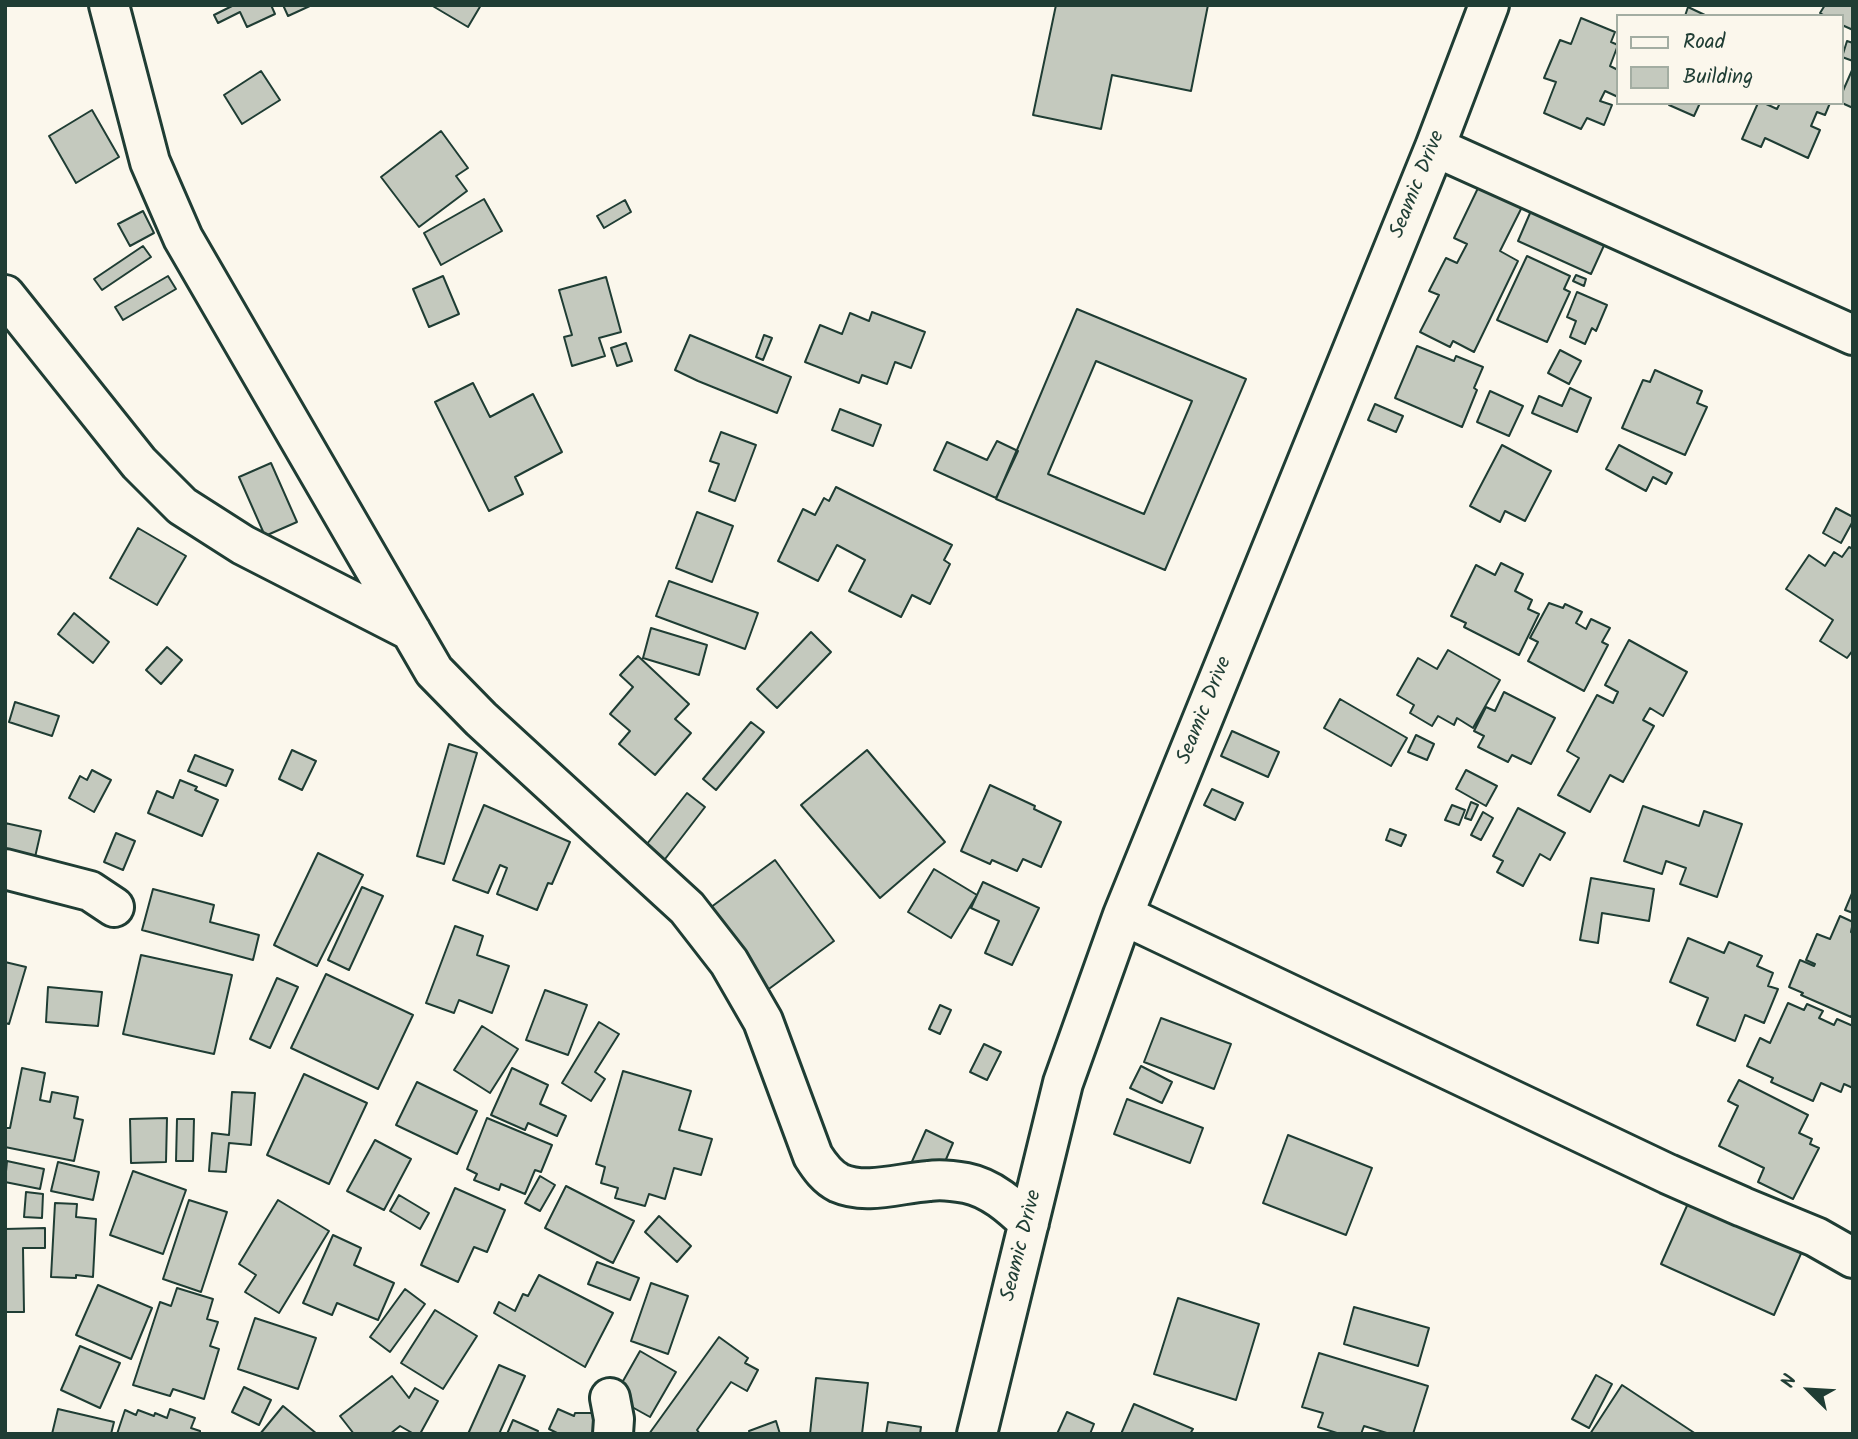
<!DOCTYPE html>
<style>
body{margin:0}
#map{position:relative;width:1858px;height:1439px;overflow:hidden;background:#fbf7ec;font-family:Kalam,sans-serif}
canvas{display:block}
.frame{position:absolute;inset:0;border:7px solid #1f3d34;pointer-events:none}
.legend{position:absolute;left:1616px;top:14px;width:228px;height:91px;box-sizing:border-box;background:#fbf7ec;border:2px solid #a3ada2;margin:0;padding:9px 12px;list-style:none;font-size:21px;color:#1f3d34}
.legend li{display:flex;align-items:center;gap:14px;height:35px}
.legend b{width:35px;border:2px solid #a3ada2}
.north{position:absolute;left:1774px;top:1355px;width:70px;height:70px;-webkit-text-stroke:5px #fbf7ec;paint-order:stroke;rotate:294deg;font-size:19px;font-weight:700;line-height:28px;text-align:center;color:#1f3d34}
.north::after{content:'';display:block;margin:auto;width:24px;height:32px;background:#1f3d34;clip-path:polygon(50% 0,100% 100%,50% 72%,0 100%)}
</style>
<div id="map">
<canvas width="1858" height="1439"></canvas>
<div class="frame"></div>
<ul class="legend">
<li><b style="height:9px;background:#fbf7ec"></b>Road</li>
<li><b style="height:19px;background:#c4c9be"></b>Building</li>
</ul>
<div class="north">N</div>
</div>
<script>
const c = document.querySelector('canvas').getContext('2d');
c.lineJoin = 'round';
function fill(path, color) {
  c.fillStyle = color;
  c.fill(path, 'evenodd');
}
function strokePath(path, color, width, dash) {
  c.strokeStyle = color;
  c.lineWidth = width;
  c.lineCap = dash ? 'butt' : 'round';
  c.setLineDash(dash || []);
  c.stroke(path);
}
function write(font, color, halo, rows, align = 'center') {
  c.font = font + ' Kalam,sans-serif';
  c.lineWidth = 5;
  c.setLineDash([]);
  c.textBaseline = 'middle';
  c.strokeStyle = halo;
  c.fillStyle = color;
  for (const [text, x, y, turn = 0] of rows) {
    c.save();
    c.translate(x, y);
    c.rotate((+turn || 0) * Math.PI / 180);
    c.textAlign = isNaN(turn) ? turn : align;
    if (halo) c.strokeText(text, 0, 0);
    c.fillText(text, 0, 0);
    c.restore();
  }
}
const building = new Path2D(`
 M234,5H271L275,14L247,27L240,12L218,23L214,15Z
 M283,5H312L288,16Z
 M431,5H481L468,27Z
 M1056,5H1208L1191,91L1112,75L1101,129L1033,115Z
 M1825,5H1853V30L1842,25V16H1825L1820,13Z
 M1688,7L1707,16H1685Z
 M1581,18L1615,32L1611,42L1618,45L1610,66L1618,70V97L1605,91L1600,101L1612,105L1604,125L1587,118L1581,129L1544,113L1556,82L1544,78L1560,40L1571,44Z
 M1847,41L1853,43V61L1842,57Z
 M1853,68V108L1842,103V93Z
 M261,71L280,100L242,124L224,95Z
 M1669,103H1700L1694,116L1669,105Z
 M1758,103H1764L1777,109L1780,103H1830L1825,115L1817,112L1811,126L1820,130L1808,158L1765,138L1761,147L1742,139Z
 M92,110L119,157L76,183L49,136Z
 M441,131L468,168L456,176L467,191L419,227L381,177Z
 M1479,186L1522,207L1500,251L1518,261L1474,352L1453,341L1450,347L1420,332L1439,295L1429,291L1446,258L1457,263L1467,244L1454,238Z
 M1537,197L1611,230L1591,274L1518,241Z
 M484,199L502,231L441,265L424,233Z
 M625,200L631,212L604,228L597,216Z
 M143,211L154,233L130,246L118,224Z
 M143,246L151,257L102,290L94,279Z
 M1527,256L1570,276L1564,289L1570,292L1547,342L1497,320Z
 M1576,275L1586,279L1584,286L1573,281Z
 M168,276L176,289L123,320L115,307Z
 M443,276L459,314L429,327L413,289Z
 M606,277L621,332L599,338L605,356L572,366L564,337L572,335L559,290Z
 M1577,292L1607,305L1596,331L1592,328L1585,344L1570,337L1576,321L1567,317Z
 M1077,309L1246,379L1165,570L996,499ZM1096,361L1192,401L1144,514L1048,474Z
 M872,312L925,332L911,368L895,362L887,384L862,375L859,383L805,362L820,325L842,334L850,313L869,321Z
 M690,335L791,377L777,413L698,381L675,370Z
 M764,335L772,338L763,360L756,357Z
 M626,343L632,361L617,366L611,348Z
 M1417,346L1454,361L1456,356L1483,367L1474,388L1477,390L1462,427L1395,398Z
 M1560,350L1581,361L1569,384L1548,373Z
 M1655,370L1702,391L1697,403L1707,407L1685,455L1622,428L1643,380L1650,382Z
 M473,383L490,417L533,394L562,452L515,477L523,494L489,511L435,402Z
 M1570,388L1591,398L1577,432L1532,413L1539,396L1562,406Z
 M1490,391L1523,406L1509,436L1477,422Z
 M1375,404L1403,416L1396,432L1368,420Z
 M840,409L881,425L873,446L832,430Z
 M721,432L756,445L735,501L709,491L719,464L710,461Z
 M997,441L1018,451L996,498L934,470L947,442L987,460Z
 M1502,445L1551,471L1525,521L1505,511L1500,522L1470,506Z
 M1619,445L1672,473L1666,484L1653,477L1646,491L1606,469Z
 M271,463L297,522L265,536L239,477Z
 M836,487L952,545L944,560L950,564L930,604L912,595L901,617L849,591L865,560L837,545L818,581L778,561L803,509L815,515L824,498L829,501Z
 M1836,508L1853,517V521L1841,543L1823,533Z
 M697,512L733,526L712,582L676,568Z
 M138,528L186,556L157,605L110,578Z
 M1849,547L1853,549V650L1847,658L1820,641L1833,620L1786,589L1809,555L1825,566L1834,552L1842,557Z
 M1501,563L1523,574L1515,591L1532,600L1528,609L1539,614L1519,655L1464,627L1466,623L1451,616L1476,565L1495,575Z
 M669,581L758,613L745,649L656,616Z
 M1549,603L1563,608L1565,604L1582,612L1576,623L1586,629L1591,619L1610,628L1602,642L1608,645L1584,691L1528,661L1538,642L1530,638Z
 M74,613L109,642L93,663L58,634Z
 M651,628L707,645L699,675L643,658Z
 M811,632L831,652L777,708L757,689Z
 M1629,640L1687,672L1663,716L1650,708L1643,720L1654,726L1623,782L1610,775L1590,812L1558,795L1579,758L1567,751L1597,695L1613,703L1618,692L1605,685Z
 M167,647L182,660L161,684L146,670Z
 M1448,650L1500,680L1473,728L1457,718L1454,725L1438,716L1432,726L1410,713L1414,705L1397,695L1418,658L1437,669Z
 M638,656L689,704L675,719L691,733L655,775L619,744L630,731L610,714L633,687L620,675Z
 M1504,692L1555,718L1531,764L1512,755L1508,762L1478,747L1484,736L1474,731L1486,707L1495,711Z
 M1340,699L1407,738L1391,766L1324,728Z
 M15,702L59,716L52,736L9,722Z
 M751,722L764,732L716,790L703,779Z
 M1232,731L1279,752L1268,777L1221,756Z
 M1416,735L1434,744L1427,760L1408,752Z
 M449,744L477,753L444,864L417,856Z
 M292,750L316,761L302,790L279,779Z
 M867,750L945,842L880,898L801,805Z
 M195,755L233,770L226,786L188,771Z
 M92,770L111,780L94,812L69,798L80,776L87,780Z
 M1466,770L1497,786L1486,806L1456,789Z
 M180,780L197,787L195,790L218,800L202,836L148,813L157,791L173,798Z
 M990,785L1035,806L1034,809L1061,822L1041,867L1023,859L1017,871L992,860L990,864L961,851Z
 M1212,789L1243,803L1235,820L1204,805Z
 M687,793L705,807L662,863L643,849Z
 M1471,802L1478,805L1471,820L1465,818Z
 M484,805L570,842L552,884L548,883L537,910L497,894L507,868L500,865L488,893L453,880Z
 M1452,805L1465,810L1459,825L1445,820Z
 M1643,806L1699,826L1704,811L1742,824L1717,897L1680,884L1686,868L1666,861L1662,874L1624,861Z
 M1518,808L1565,833L1550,860L1540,854L1523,886L1497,872L1503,861L1493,856Z
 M1483,812L1493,818L1481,840L1471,835Z
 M5,823L41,831L33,866L5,860Z
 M1390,829L1406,835L1401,846L1386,840Z
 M116,833L135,841L123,870L104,862Z
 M318,853L363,875L317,966L274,945Z
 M775,860L834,941L762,994L703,913Z
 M934,869L977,895L951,938L908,912Z
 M1591,878L1654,889L1649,921L1602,913L1598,943L1580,940Z
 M983,882L1039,908L1012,965L985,953L999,921L971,908Z
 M362,887L383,896L349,970L328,960Z
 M153,889L214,905L210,922L259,935L253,960L142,930Z
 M1853,891V913L1845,910Z
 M1840,916L1853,922L1851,932L1853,933V1012L1851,1017L1801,995L1803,993L1789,987L1800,960L1814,966L1815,964L1806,960L1817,934L1830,939Z
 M455,926L483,936L477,955L509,966L492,1013L459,1000L454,1013L426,1003Z
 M1688,938L1724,953L1729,942L1762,956L1757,966L1773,973L1768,986L1778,989L1764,1023L1745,1015L1735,1041L1697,1025L1708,998L1670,982Z
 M141,955L232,975L214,1054L123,1034Z
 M5,962L26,967L9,1024L5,1023Z
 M326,974L413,1015L378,1089L291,1048Z
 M277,978L298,987L270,1048L250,1039Z
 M48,987L102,992L98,1026L46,1022Z
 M545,990L587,1005L568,1055L526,1040Z
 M1788,1003L1804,1010L1807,1004L1823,1011L1819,1018L1834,1025L1837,1019L1853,1026V1088L1844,1084L1841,1092L1821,1083L1813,1101L1771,1082L1773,1078L1747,1066L1760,1038L1770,1043Z
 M940,1005L951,1010L940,1034L929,1029Z
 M1161,1018L1231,1044L1214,1089L1144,1062Z
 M599,1022L619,1034L595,1072L605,1079L591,1101L562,1083Z
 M482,1026L518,1049L490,1093L454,1070Z
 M984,1044L1001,1052L987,1080L970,1072Z
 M1141,1066L1172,1082L1162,1103L1130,1088Z
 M22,1068L45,1073L40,1100L50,1102L52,1092L78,1097L74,1118L83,1120L74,1161L5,1147V1128H10Z
 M512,1068L548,1085L540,1104L566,1116L557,1136L528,1123L525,1130L491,1115Z
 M623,1071L691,1091L679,1130L712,1139L701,1175L674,1168L665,1199L649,1194L645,1206L615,1198L618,1188L601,1183L605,1167L596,1164Z
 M304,1074L367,1103L329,1184L267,1155Z
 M1739,1080L1808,1115L1799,1133L1812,1139L1810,1144L1819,1148L1793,1199L1758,1182L1764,1168L1719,1146L1738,1106L1728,1101Z
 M417,1082L477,1111L457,1154L396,1125Z
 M232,1092L255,1093L251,1145L229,1143L226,1172L209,1171L212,1133L229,1135Z
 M1127,1099L1203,1128L1190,1163L1114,1134Z
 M167,1118L166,1162L131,1163L130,1119Z
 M487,1118L552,1145L541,1172L535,1170L525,1194L501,1184L499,1190L474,1180L477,1174L467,1169Z
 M177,1119H194L193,1161H176Z
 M926,1130L953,1143L938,1178L910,1166Z
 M1288,1135L1372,1168L1346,1235L1263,1203Z
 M375,1140L411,1159L384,1210L347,1191Z
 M7,1161L44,1169L40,1189L5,1182Z
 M58,1162L99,1172L93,1200L51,1191Z
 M133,1171L186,1190L163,1254L110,1235Z
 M540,1176L555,1185L540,1211L525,1203Z
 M566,1186L634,1221L613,1263L545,1228Z
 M455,1188L505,1210L487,1252L474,1247L458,1282L421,1265Z
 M26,1192L43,1194L42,1218L24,1217Z
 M399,1195L429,1213L420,1229L390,1211Z
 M1690,1199L1803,1249L1774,1315L1661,1264Z
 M189,1200L227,1212L201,1292L163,1279Z
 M278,1200L329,1231L279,1313L245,1292L256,1275L239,1264Z
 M55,1203L77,1204L76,1217L96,1219L93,1277L76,1275V1278L51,1277Z
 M659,1216L691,1246L677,1262L645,1232Z
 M45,1228V1248H23L24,1312H5V1229Z
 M333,1235L361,1248L354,1265L394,1283L378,1320L337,1303L332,1315L303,1303Z
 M597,1262L639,1278L630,1300L588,1284Z
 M539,1275L613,1313L585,1367L494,1313L499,1302L515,1311L523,1294L528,1296Z
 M651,1283L688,1296L668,1354L631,1341Z
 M98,1285L152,1308L131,1359L76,1335Z
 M177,1288L213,1299L207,1319L218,1322L210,1346L219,1349L204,1399L173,1389L170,1396L133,1385L160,1302L171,1306Z
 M405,1289L425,1304L390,1352L370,1337Z
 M1178,1298L1259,1324L1236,1400L1154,1374Z
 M1354,1307L1429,1328L1418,1366L1344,1344Z
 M435,1310L477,1336L443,1389L401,1363Z
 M255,1318L316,1338L298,1389L238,1369Z
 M719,1337L748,1358L745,1363L758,1370L747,1391L731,1382L697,1430L700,1434H649Z
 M80,1346L120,1363L100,1408L61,1390Z
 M640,1351L676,1372L650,1417L614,1397Z
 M1319,1353L1428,1386L1413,1434H1390L1364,1426L1361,1434H1340L1318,1427L1323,1413L1302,1407Z
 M499,1365L525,1376L499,1434H468Z
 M1596,1375L1612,1384L1589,1428L1572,1419Z
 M392,1376L409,1398L415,1388L438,1401L420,1434H414L400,1426L390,1434H354L340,1416Z
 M816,1378L868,1383L862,1434H810Z
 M1622,1385L1696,1434H1590Z
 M244,1387L271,1400L259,1425L232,1412Z
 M1134,1404L1193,1429L1190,1434H1121Z
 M283,1406L317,1434H260Z
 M58,1409L114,1422L111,1434H52Z
 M170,1409L195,1418L191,1428L200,1431V1434H117L125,1410L136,1415L138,1410L154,1416L155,1413L167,1418Z
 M558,1409L574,1416L575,1413H600V1434H559L549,1429Z
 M1067,1412L1094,1424L1090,1434H1057Z
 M513,1420L538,1431L537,1434H507Z
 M776,1421L780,1434H750L749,1431Z
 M888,1422L921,1427L920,1434H886Z`);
fill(building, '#c4c9be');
strokePath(building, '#1f3d34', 2);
const minor = new Path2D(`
 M109,5L150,162L183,238L434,671L481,719L687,908L729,962L763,1021L813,1156C820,1167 827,1177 839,1183C866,1195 900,1183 929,1181C940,1179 955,1181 966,1183C991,1188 1011,1206 1029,1223
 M1435,147L1853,335
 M5,295L139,463L182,506L243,545L411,631
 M5,869L90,891L114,907
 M1123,915L1668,1174L1743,1207L1816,1237L1853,1258
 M610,1398L614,1419L613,1434
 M977,1434L1063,1083L1123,915L1435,147L1489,5`);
strokePath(minor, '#1f3d34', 44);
strokePath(minor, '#fbf7ec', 38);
write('21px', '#1f3d34', '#fbf7ec', [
 ["Seamic Drive",1419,185,-68],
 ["Seamic Drive",1206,711,-68],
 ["Seamic Drive",1023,1246,-76]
]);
</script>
